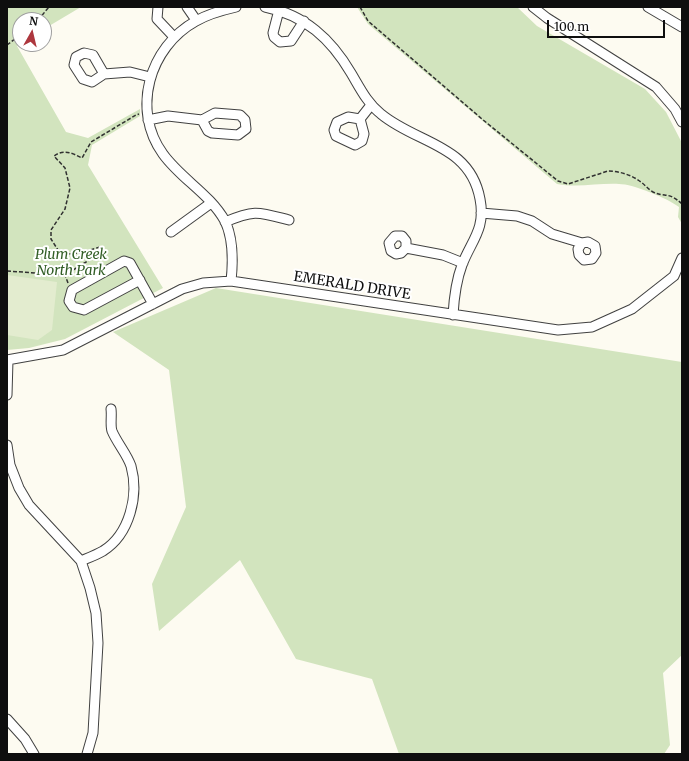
<!DOCTYPE html>
<style>
body{margin:0}
#map{position:relative;width:689px;height:761px;overflow:hidden;background:#fdfbf1;font-family:Merriweather,serif}
canvas{display:block}
.frame{position:absolute;inset:0;border:8px solid #0e0e0e;pointer-events:none}
.north{position:absolute;left:12px;top:12px;width:40px;height:40px;box-sizing:border-box;background:#fff;border:1px solid #9f9f9f;border-radius:50%;rotate:8deg;font-size:11px;font-weight:700;line-height:16px;text-align:center;color:#0e0e0e}
.north::after{content:'';display:block;margin:auto;width:14px;height:18px;background:#ad373e;clip-path:polygon(50% 0,100% 100%,50% 72%,0 100%)}
.scale{position:absolute;left:547px;top:20px;width:118px;height:18px;box-sizing:border-box;border:2px solid #0e0e0e;border-top:0;padding-left:5px;font-size:12px;line-height:14px;white-space:nowrap;color:#0e0e0e;-webkit-text-stroke:3px #fff;paint-order:stroke}
</style>
<div id="map">
<canvas width="689" height="761"></canvas>
<div class="frame"></div>
<div class="north">N</div>
<div class="scale">100 m</div>
</div>
<script>
const c = document.querySelector('canvas').getContext('2d');
c.lineJoin = 'round';
function fill(path, color) {
  c.fillStyle = color;
  c.fill(path, 'evenodd');
}
function strokePath(path, color, width, dash) {
  c.strokeStyle = color;
  c.lineWidth = width;
  c.lineCap = dash ? 'butt' : 'round';
  c.setLineDash(dash || []);
  c.stroke(path);
}
function write(font, color, halo, rows, align = 'center') {
  c.font = font + ' Merriweather,serif';
  c.lineWidth = 4;
  c.setLineDash([]);
  c.textBaseline = 'middle';
  c.strokeStyle = halo;
  c.fillStyle = color;
  for (const [text, x, y, turn = 0] of rows) {
    c.save();
    c.translate(x, y);
    c.rotate((+turn || 0) * Math.PI / 180);
    c.textAlign = isNaN(turn) ? turn : align;
    if (halo) c.strokeText(text, 0, 0);
    c.fillText(text, 0, 0);
    c.restore();
  }
}
fill(new Path2D(`
 M7,7H81L44,29V20H20V43L17,46L66,132L88,138L140,109V116L92,145L88,165L163,288L65,339L29,348L7,350Z
 M357,7H517L537,26L645,89L666,112L682,143V224L678,217L679,207C667,198 633,184 619,184C598,183 578,188 557,184L368,24Z
 M216,288L682,362V655L663,673L670,745L664,754H399L372,679L296,659L240,560L159,631L152,584L186,507L169,370L113,332Z`), '#d2e4be');
fill(new Path2D(`
 M7,275L57,282L52,330L38,340L7,335Z`), '#e3eccf');
const minor = new Path2D(`
 M158,7L157,19L174,37
 M187,7L196,20
 M265,7C305,15 331,39 351,73C360,88 367,103 381,114C417,144 470,144 480,199C486,229 471,241 462,265C456,281 454,298 453,315
 M533,7L547,18L656,87L675,109L682,122
 M648,7L682,27
 M279,10L273,33L274,37L280,42L291,41L304,21
 M104,74L92,82L83,79L74,65L76,57L84,53L93,55L104,74L130,72L150,77
 M360,119L364,134L362,141L355,145L336,136L334,130L337,122L348,117L360,119L371,105
 M148,120L168,116L202,120L208,131L212,133L238,135L246,129L245,120L240,115L215,113L202,120
 M481,213L517,216L532,221L552,234L582,243L578,249L579,255L584,260L592,259L596,253L595,246L588,242L582,243
 M225,222C255,209 259,212 289,220
 M171,232L211,203
 M406,248L401,253L396,254L391,251L389,243L395,236H402L406,241V248L443,255L463,263
 M140,280L84,310L73,307L69,301L72,290L124,261L130,263L153,304
 M231,281C233,263 233,238 225,221C210,194 181,179 163,154C131,110 149,47 196,21C208,14 223,10 236,7
 M7,360L63,350L182,289L203,283L231,281L558,330L592,327L632,309L674,276L682,258
 M7,395L8,360
 M7,445L10,465L19,488L29,505L81,561L90,588L96,613L98,643L93,733L87,754
 M81,561C88,558 96,555 103,551C130,534 139,495 131,466C127,454 117,443 112,431C110,425 112,416 111,409
 M7,719L25,739L34,754`);
strokePath(minor, '#414141', 11);
strokePath(new Path2D(`
 M360,7L368,21L482,119L558,181L568,184L608,171C619,171 632,175 641,182C645,185 648,189 653,192C666,198 668,191 682,204V221
 M38,20L49,7
 M7,45L20,35
 M7,271L65,275
 M68,283L65,275L104,251L100,247L80,253L66,254L58,250L51,239V230L65,209L70,188L65,168L54,156C64,149 72,153 82,158L91,142L136,115L139,114`), '#303030', 1.5, [4, 2]);
strokePath(minor, '#fff', 9);
write('italic 14px', '#325e26', '#fff', [
 ["Plum Creek",71,255],
 ["North Park",71,271]
]);
write('14px', '#0e0e0e', '#fff', [
 ["EMERALD DRIVE",352,286,9]
]);
</script>
